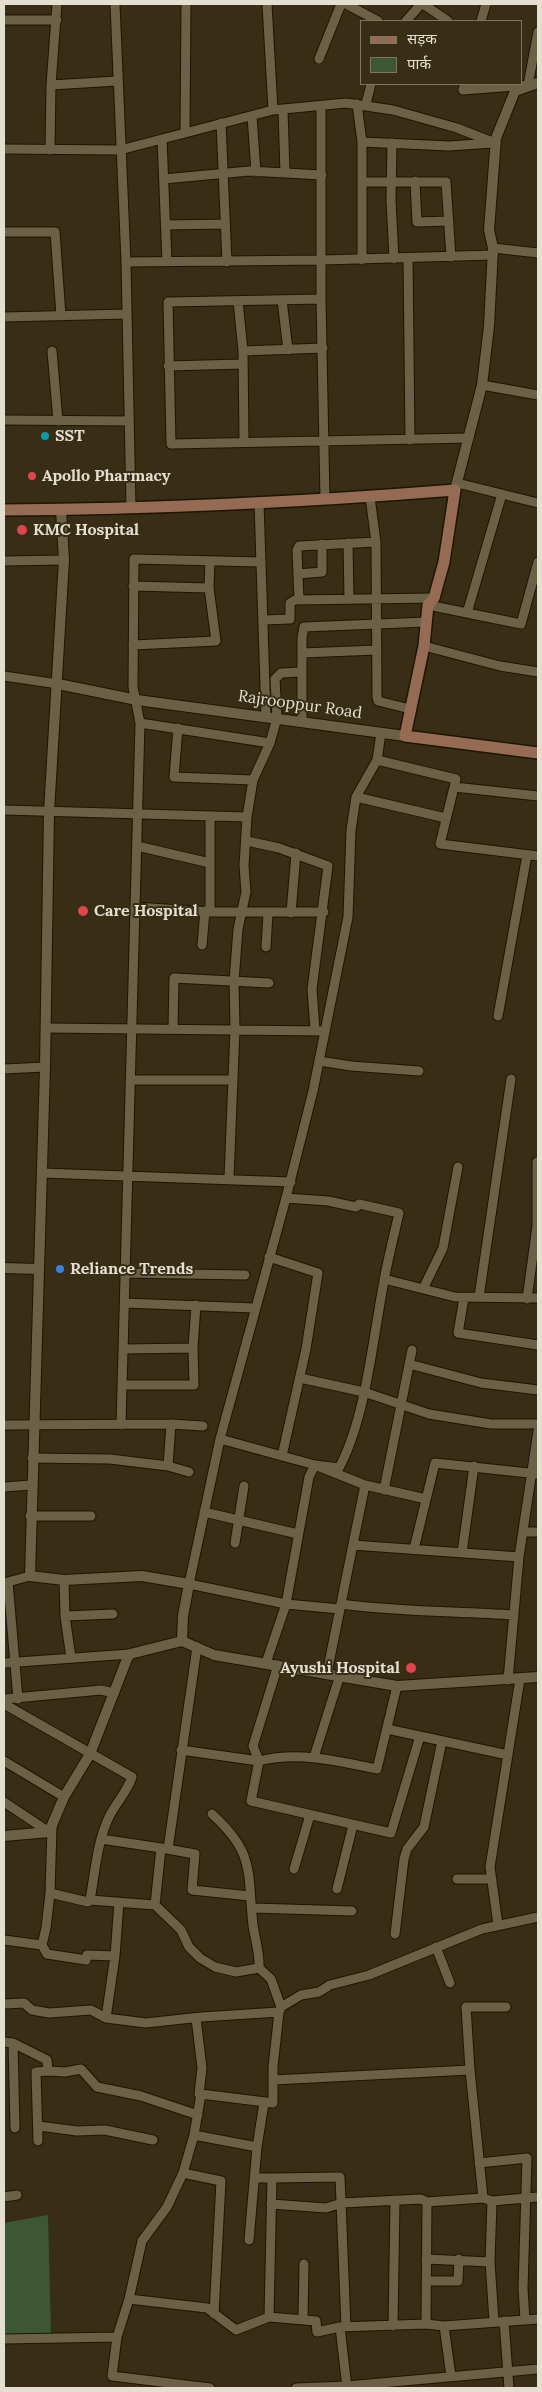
<!DOCTYPE html>
<meta charset="utf-8">
<style>
body{margin:0}
#map{position:relative;width:542px;height:2392px;overflow:hidden;background:#372e15;font-family:Lora,"Noto Sans Devanagari",serif}
canvas{display:block}
.frame{position:absolute;inset:0;border:5px solid #e4dfd0;pointer-events:none}
.legend{position:absolute;left:360px;top:20px;width:162px;height:65px;box-sizing:border-box;background:#372e15;border:1px solid #7c7560;margin:0;padding:6px 9px;list-style:none;font-size:15px;color:#e4dfd0}
.legend li{display:flex;align-items:center;gap:10px;height:25px}
.legend b{width:25px;border:1px solid #7c7560}
</style>
<div id="map">
<canvas width="542" height="2392"></canvas>
<div class="frame"></div>
<ul class="legend">
<li><b style="height:6px;background:#956b54"></b>सड़क</li>
<li><b style="height:14px;background:#3d5733"></b>पार्क</li>
</ul>
</div>
<script>
const c = document.querySelector('canvas').getContext('2d');
c.lineJoin = 'round';
function fill(path, color) {
  c.fillStyle = color;
  c.fill(path, 'evenodd');
}
function strokePath(path, color, width, dash) {
  c.strokeStyle = color;
  c.lineWidth = width;
  c.lineCap = dash ? 'butt' : 'round';
  c.setLineDash(dash || []);
  c.stroke(path);
}
function write(font, color, halo, rows, align = 'center') {
  c.font = font + ' Lora,serif';
  c.lineWidth = 4;
  c.setLineDash([]);
  c.textBaseline = 'middle';
  c.strokeStyle = halo;
  c.fillStyle = color;
  for (const [text, x, y, turn = 0] of rows) {
    c.save();
    c.translate(x, y);
    c.rotate((+turn || 0) * Math.PI / 180);
    c.textAlign = isNaN(turn) ? turn : align;
    if (halo) c.strokeText(text, 0, 0);
    c.fillText(text, 0, 0);
    c.restore();
  }
}
fill(new Path2D(`
 M48,2215L51,2334L4,2335V2223Z`), '#3d5733');
const minor = new Path2D(`
 M115,4L126,262L131,508
 M267,4L273,110
 M346,4L378,21
 M423,4L448,21
 M4,20H57
 M406,21L421,4
 M481,21L486,4
 M319,59L341,4
 M465,84L463,90L528,85L538,32
 M51,85L117,81
 M357,104L362,142
 M366,104L371,84
 M321,106V299L325,499
 M283,110L285,173
 M252,116L256,172
 M221,123L227,262
 M185,132L186,4
 M162,139L167,262
 M392,143L391,200L394,259
 M4,149L120,150L273,110L346,103L393,110L457,128L495,143
 M50,150L51,85L57,4
 M164,179L249,171L322,175
 M415,181L417,222L449,221
 M362,182H446L451,257
 M166,225L225,224
 M4,232H55L61,316
 M493,248L538,253
 M408,258L410,440
 M362,260V142L449,146L493,143
 M126,262L323,260L493,255
 M321,299L168,302L171,444L469,438
 M282,300L288,350
 M238,301L243,351L244,442
 M4,317L127,314
 M52,351L58,421
 M243,351L323,348
 M168,366L242,364
 M482,385L538,395
 M4,420L129,421
 M457,483L538,503
 M370,497L376,542L377,697L378,701L410,709
 M259,502L266,717
 M348,543L349,599
 M4,561L64,560
 M298,574L322,572V544
 M133,586L209,588
 M299,600L297,550L299,546L376,542
 M428,605L521,624L538,562
 M467,613L502,494
 M263,620L290,619V603L295,600L434,598
 M133,645L216,641L209,588L210,561
 M424,646L500,666L538,672
 M302,653L377,650
 M4,676L58,684
 M302,722V638L304,627L426,622
 M140,723L270,743
 M178,728L174,777L253,780
 M377,760L456,779L440,844L538,856
 M454,787L538,796
 M356,797L446,818
 M4,810L247,817
 M247,841L279,848L328,866L312,989L315,1030
 M137,846L210,863
 M135,907L210,912H324
 M210,912V817
 M291,913L296,853
 M202,945L205,911
 M266,947L268,913
 M498,1016L527,855
 M46,1028L325,1031
 M173,1029L174,978L269,983
 M319,1061L351,1066L419,1071
 M4,1069L45,1067
 M131,1080H232
 M42,1173L291,1182
 M229,1178L235,1029L234,981L238,929L246,892L244,866L247,817L253,780L270,743L277,718L275,679L281,673L302,672
 M269,1257L318,1273L306,1349L282,1456
 M126,1273L245,1275
 M384,1279L455,1297L538,1298
 M423,1289L443,1248L458,1167
 M479,1297L511,1079
 M464,1298L458,1333L538,1345
 M527,1299L537,1226V1162
 M125,1303L254,1308
 M124,1349L193,1348
 M409,1364L481,1383L538,1390
 M300,1378L364,1392L429,1414L491,1424H538
 M123,1385H194L193,1348L196,1305
 M171,1424L203,1426
 M4,1425L171,1424L168,1466L189,1472
 M121,1425L140,723L133,687L134,559L261,562
 M220,1439L315,1465L365,1485L426,1499
 M32,1458L110,1459L168,1466
 M4,1487L31,1485
 M384,1490L412,1350
 M204,1512L298,1534
 M30,1516H91
 M524,1532H538
 M235,1543L244,1486
 M353,1545L519,1557
 M414,1549L435,1463L538,1474
 M462,1553L474,1466
 M64,1580L65,1616L113,1614
 M8,1582L18,1699
 M4,1583L30,1576
 M341,1604C398,1612 456,1611 514,1615
 M340,1609L286,1604L189,1584L220,1439L286,1198L313,1091L348,917L351,830L356,797L377,760L381,733
 M65,1616L71,1658
 M4,1663L130,1654
 M266,1663L286,1604L309,1477L315,1465L339,1468C366,1418 373,1337 384,1281C388,1258 394,1236 399,1213L359,1204L356,1207L328,1201L286,1198
 M278,1665L253,1746L259,1761L251,1801L391,1833L420,1736
 M327,1673L365,1485
 M508,1680L519,1557L538,1431
 M4,1699L101,1690L114,1693
 M4,1704L132,1777C127,1792 116,1803 109,1817C97,1842 95,1873 90,1900
 M387,1729L508,1755
 M181,1750L259,1761C299,1751 338,1761 377,1769L397,1686
 M314,1757L340,1675
 M4,1761L64,1797
 M4,1802L49,1832
 M212,1814C256,1854 247,1872 253,1925C255,1939 260,1954 259,1968L271,1979L281,2007
 M101,1839L161,1848
 M168,1849L197,1647
 M294,1869L310,1815
 M457,1879H492
 M337,1889L353,1825
 M50,1893L52,1827
 M155,1905L161,1848L195,1854L192,1890L250,1896
 M253,1908L352,1911
 M498,1925L490,1867L520,1679
 M395,1934L404,1859L407,1849L424,1827L442,1741
 M4,1940L42,1945L46,1928L50,1893L88,1902L90,1900L155,1905L181,1930L189,1947L200,1958L215,1967L236,1972L259,1968
 M42,1945L47,1954L86,1960L87,1955L115,1956L106,2018
 M436,1947L450,1983
 M115,1956L119,1902
 M4,2004L24,2003L32,2010L49,2013L91,2010L106,2018L146,2023L201,2017L279,2012
 M196,2018L202,2068L199,2094H201
 M4,2042L13,2043L47,2060L48,2071L36,2072L38,2141
 M13,2043L15,2128
 M470,2070L466,2007H506
 M48,2071L65,2072L81,2069L97,2087L141,2096L198,2115
 M273,2080L470,2070L483,2198
 M39,2126L77,2131L105,2130L153,2140
 M194,2135L257,2147
 M479,2163L527,2158L523,2288L525,2320
 M183,2173L221,2181L214,2314
 M255,2178H272L269,2317
 M272,2178L340,2177L346,2327
 M4,2197L17,2195
 M492,2201L490,2262L494,2321
 M271,2204L326,2208L342,2203L421,2199L427,2202L483,2198L492,2201L538,2197
 M249,2240L257,2147L264,2103
 M426,2259L490,2262
 M426,2281H458L459,2259
 M129,2299L207,2308L236,2330L269,2317L316,2321L317,2332L340,2327L426,2324L444,2326L538,2319
 M303,2319L304,2264
 M504,2321L509,2388
 M426,2324L427,2202
 M393,2326L395,2200
 M444,2326L451,2376
 M340,2327L347,2388
 M4,2339L117,2337
 M210,2388L112,2376L117,2337L129,2299L142,2241L167,2207L183,2173L194,2135L201,2094L273,2103V2067L279,2012L281,2007L301,1995L319,1992L330,1985L369,1975L482,1929L538,1917
 M296,2388L347,2386L538,2369`);
const tertiary = new Path2D(`
 M455,490L482,385L489,326L493,248L489,230L496,138L515,91L538,83
 M61,510L64,560L49,812L45,1067L30,1576L64,1580L142,1576L189,1584L183,1616L182,1641L214,1655L397,1686L538,1677
 M58,684L137,700L405,736
 M4,1268L38,1269
 M4,1836L49,1832L64,1797L90,1754L127,1659L130,1654L182,1641`);
const secondary = new Path2D(`
 M4,510C154,509 305,502 455,490L444,562L434,598L428,605L424,646L405,736L538,753`);
strokePath(minor, '#1e1600', 11);
strokePath(tertiary, '#1e1600', 12);
strokePath(secondary, '#1e1600', 14);
strokePath(minor, '#6b6147', 9);
strokePath(tertiary, '#6b6147', 10);
strokePath(secondary, '#956b54', 11);
for (const [x, y, r, color] of [
 [45,436,5,"#0f9aa8"],
 [32,476,5,"#e0444e"],
 [22,530,6,"#e0444e"],
 [83,911,6,"#e0444e"],
 [60,1269,5,"#3f7fe0"],
 [411,1668,6,"#e0444e"]
]) {
  const dot = new Path2D();
  dot.arc(x, y, r, 0, 2 * Math.PI);
  c.fillStyle = color;
  c.fill(dot);
  strokePath(dot, '#372e15', 2);
}
write('bold 16px', '#e4dfd0', '#372e15', [
 ["SST",55,436],
 ["Apollo Pharmacy",42,476],
 ["KMC Hospital",33,530],
 ["Care Hospital",94,911],
 ["Reliance Trends",70,1269],
 ["Ayushi Hospital",400,1668,"right"]
], 'left');
write('16px', '#e4dfd0', '#372e15', [
 ["Rajrooppur Road",300,705,8]
]);
</script>
